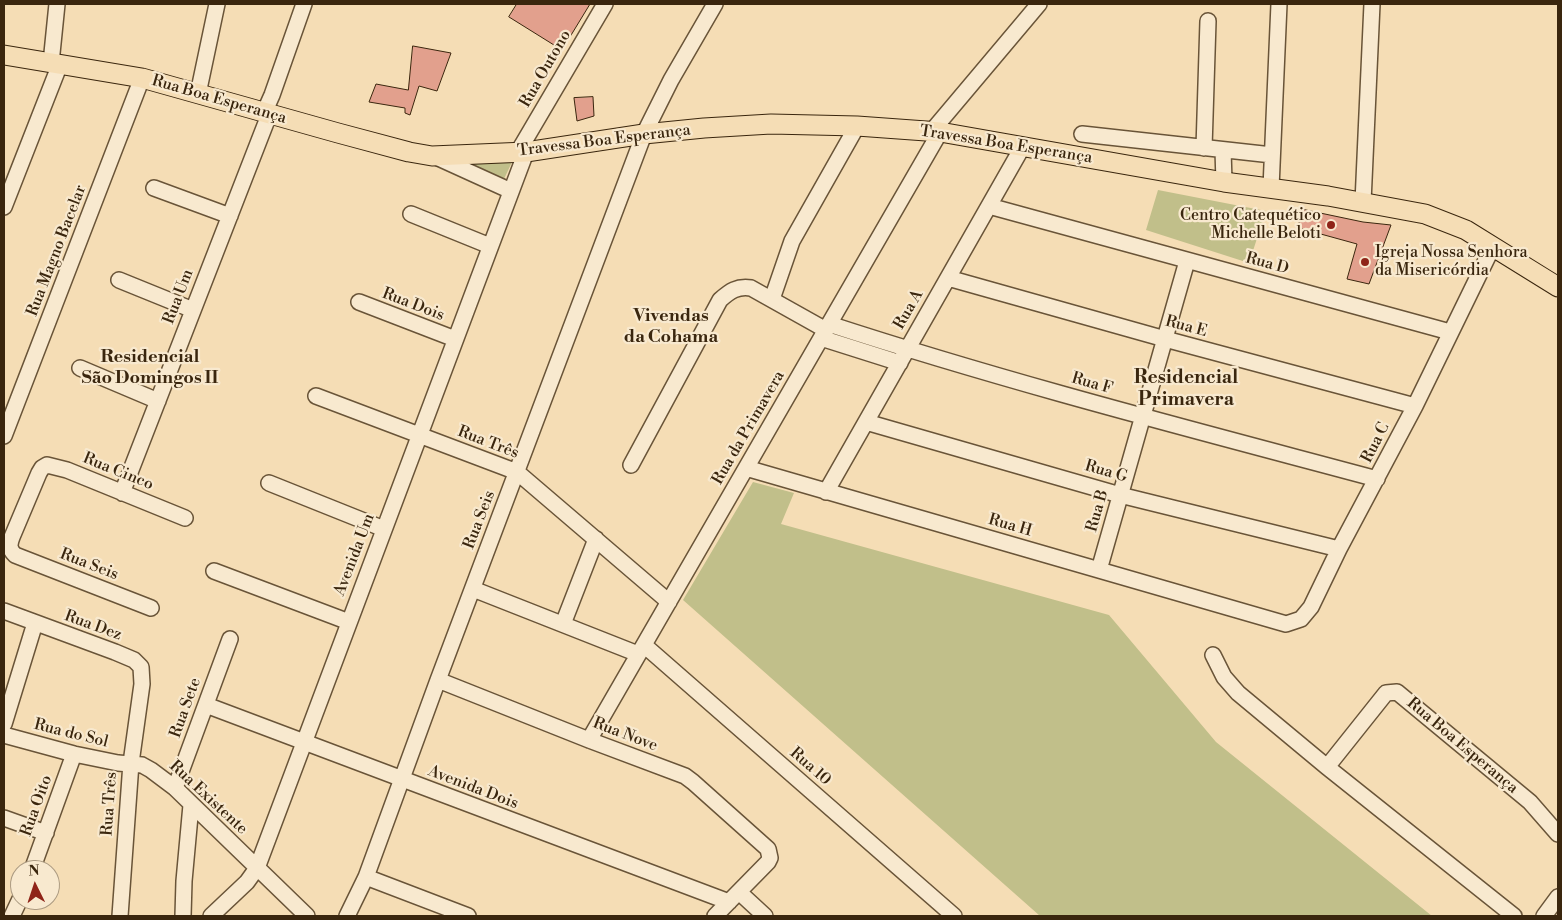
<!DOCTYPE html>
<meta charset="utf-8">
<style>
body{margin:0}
#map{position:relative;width:1562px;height:920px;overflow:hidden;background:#f5ddb5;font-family:"Libre Bodoni",serif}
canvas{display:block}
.frame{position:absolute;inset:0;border:5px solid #3a260e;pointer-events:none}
.north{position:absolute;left:10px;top:860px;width:50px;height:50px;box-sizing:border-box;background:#f8e9cf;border:1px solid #ac9b82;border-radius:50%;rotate:356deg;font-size:14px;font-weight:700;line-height:20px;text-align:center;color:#3a260e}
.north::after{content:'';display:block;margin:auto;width:18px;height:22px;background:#8f2418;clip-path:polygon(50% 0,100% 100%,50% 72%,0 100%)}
</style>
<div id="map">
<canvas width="1562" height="920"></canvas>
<div class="frame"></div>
<div class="north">N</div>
</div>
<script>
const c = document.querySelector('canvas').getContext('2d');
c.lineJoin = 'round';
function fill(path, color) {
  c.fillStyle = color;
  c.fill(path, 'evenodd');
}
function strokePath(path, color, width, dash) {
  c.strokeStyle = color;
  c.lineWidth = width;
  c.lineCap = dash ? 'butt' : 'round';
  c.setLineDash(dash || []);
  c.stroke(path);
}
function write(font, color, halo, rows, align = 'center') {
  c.font = font + ' "Libre Bodoni",serif';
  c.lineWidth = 4.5;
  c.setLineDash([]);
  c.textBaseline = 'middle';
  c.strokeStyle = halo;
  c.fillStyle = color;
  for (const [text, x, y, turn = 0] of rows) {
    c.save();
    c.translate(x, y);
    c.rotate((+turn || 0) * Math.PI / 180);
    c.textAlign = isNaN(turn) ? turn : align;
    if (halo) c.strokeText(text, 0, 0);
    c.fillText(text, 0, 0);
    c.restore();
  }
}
fill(new Path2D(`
 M512,162L504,179L465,164Z
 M1158,190L1266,211L1249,263L1146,230Z
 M753,482L794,493L781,524L1109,615L1216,742L1432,916H1040L683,600Z`), '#c1bf8a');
const building = new Path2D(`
 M517,4H590L562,50L509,17Z
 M413,46L451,53L437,91L419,86L410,115L405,113V108L369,102L376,84L408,90Z
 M593,97L594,116L577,121L574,98Z
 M1301,209L1363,222L1391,225L1369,284L1347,279L1357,244L1299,228Z`);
fill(building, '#e2a08d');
strokePath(building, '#3a260e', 1);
const minor = new Path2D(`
 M51,63L57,4
 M198,94L217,4
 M264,113L272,95L304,4
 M932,131L1039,4
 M1082,134L1272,155
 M1204,148L1208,21
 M1223,150L1224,182
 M518,152L605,4
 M434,156L511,191
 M154,188L230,216
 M1271,188L1279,4
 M1363,202L1372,4
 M989,206L1450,332
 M4,207L60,64
 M411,214L490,246
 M948,278L1165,339L1415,406
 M119,280L193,310
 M772,299L792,241L857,126
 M359,302L455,339
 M829,324C1010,383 1194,430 1377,479
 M821,338L900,363
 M80,368L158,401
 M316,396L517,472L669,602
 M866,422L1120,495L1339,549
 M4,436L142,78
 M631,465L720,300C730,291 737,286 751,288L826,330
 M746,468L1279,622L1286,624L1301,619L1311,607L1339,549L1415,406L1493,246
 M269,483L384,529
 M826,492L1023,146
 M122,493L269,115
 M1099,570L1187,261
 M214,571L349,622
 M473,589L638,654
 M151,608L15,555C9,549 9,545 12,537L39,473L42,468L47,465L67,470L185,518
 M4,611L115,652L134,660L141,667L142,684L131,763L120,916
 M563,624L596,539
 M644,645L954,916
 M1213,655L1224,677L1238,693L1327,767L1514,916
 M438,680L589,740L685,776L693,782L768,849L770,858L768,862L715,916
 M206,705L729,902
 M4,724L35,623
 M4,735L74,754L118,763L142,765L151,770L175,788L307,916
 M589,740L940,132
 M1327,767L1386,693L1397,692L1530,802L1558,834
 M175,788L230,639
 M4,818L46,833
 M32,870L74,754
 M366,877L468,916
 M739,892L765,916
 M12,916L20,899
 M183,916L184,881L191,805
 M211,916L247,882L257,868L526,152
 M347,916L366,877L438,680L644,134L671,80L715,4
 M1544,916L1558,897`);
const major = new Path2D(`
 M4,55L142,78L338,133L409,152L432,156L526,152L644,134L704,128L771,124L857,126L940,132L1224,182L1328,196L1425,214L1466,230L1558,287`);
strokePath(minor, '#695438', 18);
strokePath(major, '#3a260e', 21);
strokePath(minor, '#f8e9cf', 15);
strokePath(major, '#f5ddb5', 19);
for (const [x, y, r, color] of [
 [1331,225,5,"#8f2418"],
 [1365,262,5,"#8f2418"]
]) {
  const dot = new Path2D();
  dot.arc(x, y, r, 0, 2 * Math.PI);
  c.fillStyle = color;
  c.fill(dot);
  strokePath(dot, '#f8e9cf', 2);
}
write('16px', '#3a260e', '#f8e9cf', [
 ["Rua Outono",546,69,-60],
 ["Rua Boa Esperança",219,100,16],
 ["Travessa Boa Esperança",604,141,-7],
 ["Travessa Boa Esperança",1006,145,9],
 ["Rua Magno Bacelar",57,251,-69],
 ["Rua D",1267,264,15],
 ["Rua Um",179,297,-69],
 ["Rua Dois",413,305,21],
 ["Rua A",909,310,-60],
 ["Rua E",1186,327,15],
 ["Rua F",1092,384,16],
 ["Rua da Primavera",749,428,-60],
 ["Rua Três",488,443,21],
 ["Rua C",1376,443,-63],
 ["Rua Cinco",118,472,22],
 ["Rua G",1106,472,16],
 ["Rua B",1098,511,-74],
 ["Rua Seis",480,520,-69],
 ["Rua H",1010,526,16],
 ["Avenida Um",355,555,-69],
 ["Rua Seis",89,565,21],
 ["Rua Dez",93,626,20],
 ["Rua Sete",186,708,-70],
 ["Rua do Sol",71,734,14],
 ["Rua Nove",625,735,21],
 ["Rua Boa Esperança",1462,746,40],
 ["Rua 10",810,767,41],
 ["Avenida Dois",473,788,21],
 ["Rua Existente",208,798,43],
 ["Rua Três",110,804,-86],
 ["Rua Oito",37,806,-70]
]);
write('16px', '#3a260e', '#f8e9cf', [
 ["Centro Catequético",1321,216],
 ["Michelle Beloti",1321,234],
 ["Igreja Nossa Senhora",1375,253,"left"],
 ["da Misericórdia",1375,271,"left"]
], 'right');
write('bold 18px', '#3a260e', '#f8e9cf', [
 ["Vivendas",671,317],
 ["da Cohama",671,338],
 ["Residencial",150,358],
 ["São Domingos II",150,379]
]);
write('bold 19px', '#3a260e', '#f8e9cf', [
 ["Residencial",1186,378],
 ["Primavera",1186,400]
]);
</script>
